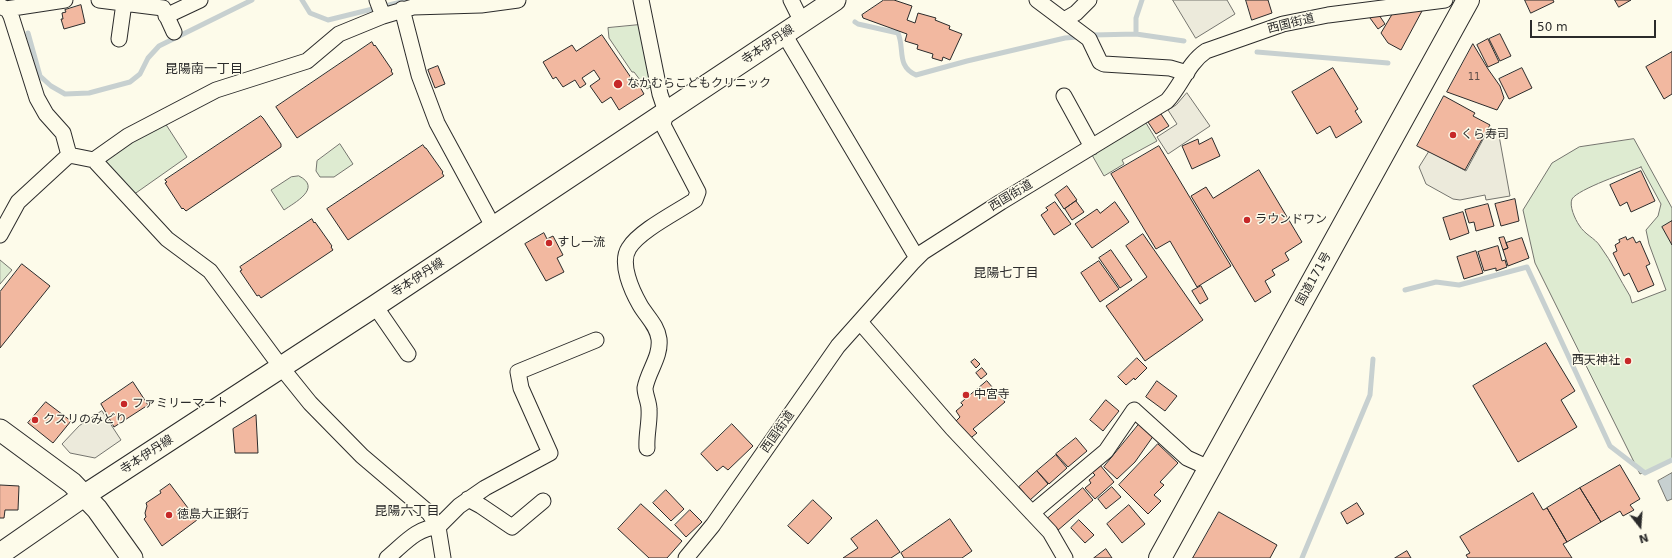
<!DOCTYPE html>
<meta charset="utf-8">
<style>
body{margin:0}
#map{position:relative;width:1672px;height:558px;overflow:hidden;background:#fdfbea;font-family:"DejaVu Sans",sans-serif}
canvas{display:block}
.north{position:absolute;left:1620px;top:506px;width:40px;height:40px;-webkit-text-stroke:3px #fdfbea;paint-order:stroke;rotate:163deg;font-size:11px;font-weight:700;line-height:16px;text-align:center;color:#2b2b2b}
.north::after{content:'';display:block;margin:auto;width:14px;height:18px;background:#2b2b2b;clip-path:polygon(50% 0,100% 100%,50% 72%,0 100%)}
.scale{position:absolute;left:1530px;top:20px;width:126px;height:18px;box-sizing:border-box;border:2px solid #2b2b2b;border-top:0;padding-left:5px;font-size:12px;line-height:14px;white-space:nowrap;color:#2b2b2b;-webkit-text-stroke:3px #fdfbea;paint-order:stroke}
</style>
<div id="map">
<canvas width="1672" height="558"></canvas>
<div class="north">N</div>
<div class="scale">50 m</div>
</div>
<script>
const c = document.querySelector('canvas').getContext('2d');
c.lineJoin = 'round';
function fill(path, color) {
  c.fillStyle = color;
  c.fill(path, 'evenodd');
}
function strokePath(path, color, width, dash) {
  c.strokeStyle = color;
  c.lineWidth = width;
  c.lineCap = dash ? 'butt' : 'round';
  c.setLineDash(dash || []);
  c.stroke(path);
}
function write(font, color, halo, rows, align = 'center') {
  c.font = font + ' "DejaVu Sans","Noto Sans JP",sans-serif';
  c.lineWidth = 3;
  c.setLineDash([]);
  c.textBaseline = 'middle';
  c.strokeStyle = halo;
  c.fillStyle = color;
  for (const [text, x, y, turn = 0] of rows) {
    c.save();
    c.translate(x, y);
    c.rotate((+turn || 0) * Math.PI / 180);
    c.textAlign = isNaN(turn) ? turn : align;
    if (halo) c.strokeText(text, 0, 0);
    c.fillText(text, 0, 0);
    c.restore();
  }
}
const green = new Path2D(`
 M639,25L652,86L647,89L634,72H632L609,38L608,28Z
 M165,123L187,157L133,195L106,163V158Z
 M1146,123L1157,141L1122,160L1124,164L1104,176L1092,155Z
 M1634,139L1672,208V460L1640,474L1535,263L1523,210L1552,163L1579,147ZM1641,167L1661,204L1658,216L1646,230L1649,244L1666,290L1632,303L1630,296C1620,280 1612,262 1600,246C1595,238 1585,235 1579,225C1575,219 1569,206 1572,199C1578,189 1628,172 1641,167Z
 M340,144L353,164L334,177H320L316,171L317,161Z
 M299,176C323,188 294,203 284,210L271,190L291,177Z
 M0,260L12,270L0,284Z`);
fill(green, '#deebd1');
strokePath(green, '#74746e', 1);
const parking = new Path2D(`
 M1173,0H1227L1235,14L1196,38Z
 M1187,93L1210,126L1168,154L1157,137L1177,124L1168,110L1176,105Z
 M1498,130L1510,196L1486,200L1485,195L1460,200L1453,199L1426,184L1419,167L1429,151L1466,171L1486,134Z
 M102,411L121,440L95,458L70,453L62,444L79,426Z`);
fill(parking, '#eceadb');
strokePath(parking, '#74746e', 1);
const water = new Path2D(`
 M1672,473V499L1667,501L1658,481Z`);
fill(water, '#c7d0d0');
strokePath(water, '#74746e', 1);
strokePath(new Path2D(`
 M302,0L310,13L328,20L409,0
 M1142,0L1136,18V34L1184,41
 M855,22L858,24L898,33C905,49 896,66 916,75L967,61L1065,38L1077,37
 M28,33L40,76L51,86L65,94L89,93L130,82L140,74L148,58L159,46L252,0
 M1093,35L1136,34
 M1257,52L1388,63
 M1405,290L1436,282L1459,285L1527,267L1610,446L1645,473L1672,460
 M1302,558L1370,395L1373,359`), '#c7d0d0', 5);
const building = new Path2D(`
 M884,0H894L912,6L907,20L915,23L918,13L936,18L935,20L950,26L949,29L962,34L950,60L943,57L942,61L932,58L933,54L917,49L918,45L905,41L907,34L863,18L862,15Z
 M1246,0H1268L1272,13L1252,20Z
 M1525,0H1553L1554,2L1531,13Z
 M1615,0H1631L1619,7Z
 M81,5L85,23L64,29L61,19H63L62,13L66,12L65,10Z
 M1416,9L1422,11L1401,50L1388,43L1381,33L1394,11Z
 M1379,15L1385,24L1378,29L1370,18Z
 M1500,34L1511,56L1500,61L1489,39Z
 M602,35L634,82L636,80L644,94L619,110L611,97L602,103L590,86L600,79L594,70L582,78L586,84L580,88L575,80L563,87L556,77L553,79L543,62L572,45L576,51Z
 M1488,39L1499,62L1488,67L1477,45Z
 M372,42L374,46L375,45L392,70L391,71L393,74L297,138L276,107Z
 M1473,44L1488,69L1500,86L1504,98L1497,110L1447,92Z
 M1672,52V94L1664,99L1646,67Z
 M438,66L445,84L435,88L428,70Z
 M1333,68L1358,109L1355,111L1362,122L1336,138L1330,126L1317,134L1292,92Z
 M1522,68L1532,88L1509,99L1499,79Z
 M1444,96L1475,113L1473,116L1490,125L1465,170L1417,146Z
 M1161,114L1169,126L1156,134L1148,122Z
 M261,116L263,118L281,144V147L186,211L183,208L182,209L165,183L167,182L165,180Z
 M1212,138L1220,156L1192,169L1182,146L1198,139L1199,144Z
 M423,145L425,148H426L443,172L442,173L444,176L348,240L327,209Z
 M1159,146L1231,266L1197,287L1170,241L1156,249L1111,174Z
 M1259,170L1302,242L1285,253L1289,260L1272,270L1275,275L1265,281L1271,292L1255,302L1191,196L1206,187L1213,198Z
 M1641,171L1655,201L1631,212L1627,202L1620,206L1610,185Z
 M1067,186L1077,200L1064,209L1055,195Z
 M1515,199L1519,221L1501,226L1495,204Z
 M1076,201L1084,212L1072,220L1065,209Z
 M1055,202L1071,224L1054,235L1041,215L1048,210L1046,208Z
 M1115,202L1129,222L1092,248L1075,224L1097,209L1100,213Z
 M1488,204L1494,226L1476,231L1474,222L1469,223L1465,210Z
 M1463,212L1469,233L1450,240L1443,218Z
 M312,219L314,223L315,222L332,246L331,247L333,250L261,298L259,295L257,296L240,271L242,270L240,267Z
 M1672,221V245L1662,227Z
 M544,233L547,239L553,236L563,255L557,258L564,272L546,281L525,244Z
 M1143,234L1203,320L1145,361L1106,306L1147,277L1126,246Z
 M1504,237L1508,248L1503,250L1499,238Z
 M1626,237L1627,240L1633,237L1636,243L1640,241L1650,264L1646,266L1654,285L1638,292L1629,273L1624,276L1613,253L1617,251L1615,245L1620,242L1619,240Z
 M1522,238L1529,258L1508,266L1503,250L1508,248L1506,243Z
 M1498,246L1502,261L1505,260L1507,267L1496,271V268L1484,271L1478,252Z
 M1111,250L1132,280L1120,288L1099,258Z
 M1476,251L1483,273L1464,279L1457,257Z
 M1099,261L1119,289L1100,302L1081,273Z
 M22,264L50,286L0,348V292Z
 M1201,286L1208,299L1200,304L1192,291Z
 M1546,343L1575,391L1561,400L1577,427L1518,462L1473,386Z
 M1137,358L1147,368L1135,380L1134,378L1126,385L1118,377Z
 M975,359L980,364L976,368L971,362Z
 M982,368L987,374L981,379L976,373Z
 M987,381L1005,402L973,429L977,433L968,440L954,423L960,417L956,411L963,405L961,403Z
 M1157,381L1177,396L1165,411L1146,397Z
 M133,382L148,405L114,427L101,404Z
 M1106,400L1119,411L1103,431L1090,420Z
 M46,402L71,421L53,443L28,423Z
 M256,415L258,453H235L233,429Z
 M1140,423L1154,435L1135,462L1117,479L1104,467Z
 M732,424L753,446L728,470L723,466L717,471L701,454Z
 M1076,438L1087,451L1068,467L1056,454Z
 M1158,444L1178,463L1160,482L1164,485L1154,495L1161,501L1148,514L1119,485Z
 M1056,455L1067,468L1049,484L1037,471Z
 M1100,465L1114,482L1095,499L1085,488L1091,483L1089,480L1095,475L1092,472Z
 M1620,465L1640,499L1630,505L1634,510L1623,516L1620,511L1601,522L1580,488Z
 M1037,471L1048,484L1030,500L1019,487Z
 M170,484L197,520L162,546L144,519L146,517L145,513L147,506L146,503L161,493L160,491Z
 M0,485L19,486L18,510H5L4,518H0Z
 M1112,487L1121,497L1106,509L1098,499Z
 M1083,488L1093,500L1057,531L1047,519Z
 M1580,488L1601,522L1567,542L1547,508Z
 M666,490L684,509L671,521L653,503Z
 M1533,493L1543,510L1547,508L1567,542L1563,544L1572,558H1468L1466,555L1470,553L1460,537Z
 M813,500L832,518L808,544L788,526Z
 M1357,503L1364,514L1347,524L1341,513Z
 M641,504L682,541L667,558H649L618,529Z
 M1129,505L1145,524L1122,543L1107,524Z
 M690,510L702,522L686,537L675,525Z
 M1219,512L1277,545L1270,558H1193Z
 M950,519L972,551L962,558H904L901,553Z
 M877,520L900,552L891,558H843L858,548L851,539Z
 M1079,520L1094,535L1085,543L1071,528Z
 M1106,549L1112,558H1094Z
 M1407,551L1411,558H1395Z`);
fill(building, '#f2b8a0');
strokePath(building, '#2b2b2b', 1);
const minor = new Path2D(`
 M99,0L163,8L174,32
 M377,0L383,16
 M641,0L660,94L666,112L663,125L698,192L695,200C677,212 639,231 629,248C619,263 632,291 640,305C647,317 657,325 659,339C661,357 648,371 645,388C645,395 649,402 649,409C650,422 646,435 647,448
 M791,0L802,22
 M1037,0L1089,39L1100,62L1104,64L1170,68L1187,73
 M0,6L8,10L11,16L37,98L46,114L63,133L69,155
 M6,9L65,0
 M402,9L419,75L437,123L494,228
 M166,16L200,0
 M1064,20L1076,13L1089,0
 M784,34L917,258
 M119,39L124,3
 M1064,96L1092,147
 M69,155L94,160L167,239L210,271L281,367L310,403L362,456L429,513L438,527L443,558
 M94,160L128,136L216,90L307,61L339,34L383,16L413,7L481,5L518,0
 M0,235L18,202L69,155
 M375,306L408,354
 M860,322L952,428L1050,532L1065,558
 M468,499L481,506L512,527L543,501
 M1032,513L1106,451L1134,410L1187,458L1209,468
 M387,558C403,545 417,527 438,527L459,506L485,488L550,453L521,388L518,372L596,340
 M686,558L713,525L838,346L912,263L923,252L1001,202L1167,101C1181,86 1188,63 1206,51L1283,24L1328,15L1445,0`);
const secondary = new Path2D(`
 M0,430L72,483L97,509L132,558
 M0,554L85,495L375,306L835,0`);
const trunk = new Path2D(`
 M1160,558L1468,0`);
strokePath(minor, '#2b2b2b', 17);
strokePath(secondary, '#2b2b2b', 23);
strokePath(trunk, '#2b2b2b', 24);
strokePath(minor, '#fdfbea', 15);
strokePath(secondary, '#fdfbea', 21);
strokePath(trunk, '#fdfbea', 22);
for (const [x, y, r, color] of [
 [618,84,5,"#c62828"],
 [1453,135,4,"#c62828"],
 [1247,220,4,"#c62828"],
 [549,243,4,"#c62828"],
 [1628,361,4,"#c62828"],
 [966,395,4,"#c62828"],
 [124,404,4,"#c62828"],
 [35,420,4,"#c62828"],
 [169,515,4,"#c62828"]
]) {
  const dot = new Path2D();
  dot.arc(x, y, r, 0, 2 * Math.PI);
  c.fillStyle = color;
  c.fill(dot);
  strokePath(dot, '#fdfbea', 1.5);
}
write('10px', '#5d4e48', null, [
 ["11",1474,77]
]);
write('12px', '#2b2b2b', '#fdfbea', [
 ["西国街道",1291,24,-14],
 ["寺本伊丹線",768,45,-34],
 ["西国街道",1011,196,-31],
 ["寺本伊丹線",418,278,-33],
 ["国道171号",1314,279,-61],
 ["西国街道",778,432,-55],
 ["寺本伊丹線",147,455,-33]
]);
write('12px', '#2b2b2b', '#fdfbea', [
 ["なかむらこどもクリニック",627,84],
 ["くら寿司",1461,135],
 ["ラウンドワン",1255,220],
 ["すし一流",557,243],
 ["西天神社",1620,361,"right"],
 ["中宮寺",974,395],
 ["ファミリーマート",132,404],
 ["クスリのみどり",43,420],
 ["徳島大正銀行",177,515]
], 'left');
write('13px', '#2b2b2b', '#fdfbea', [
 ["昆陽南一丁目",204,70],
 ["昆陽七丁目",1006,274],
 ["昆陽六丁目",407,512]
]);
</script>
